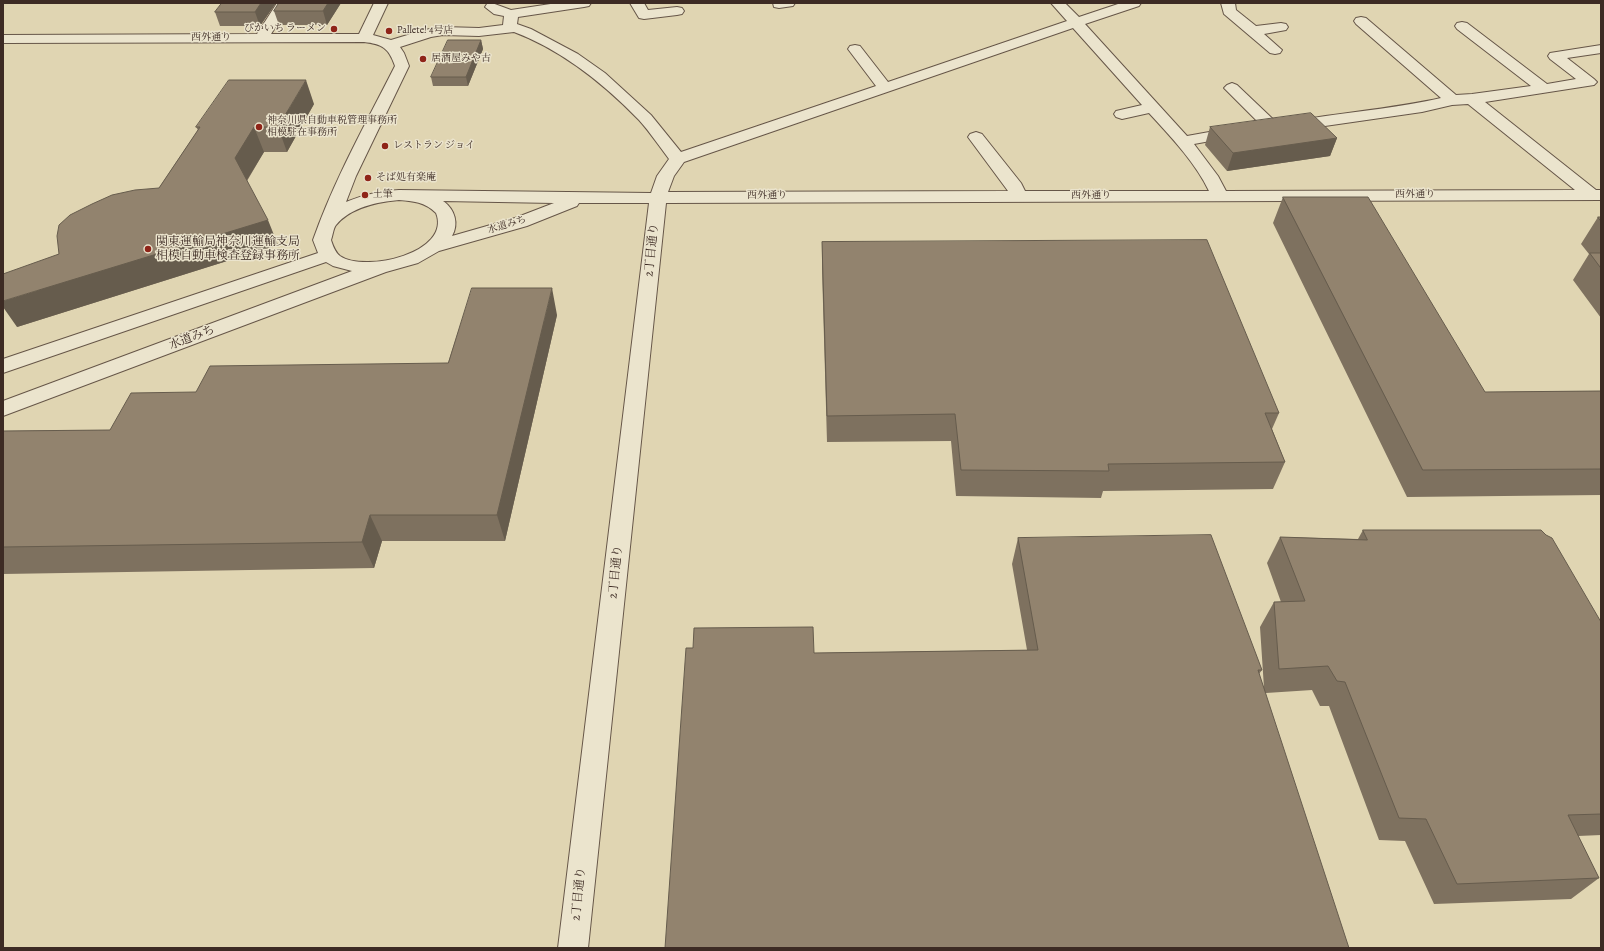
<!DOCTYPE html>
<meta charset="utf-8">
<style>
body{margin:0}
#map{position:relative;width:1604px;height:951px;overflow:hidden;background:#e0d5b2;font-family:Alegreya,serif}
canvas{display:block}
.frame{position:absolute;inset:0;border:4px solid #3d2b24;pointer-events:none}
</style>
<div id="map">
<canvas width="1604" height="951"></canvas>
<div class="frame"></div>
</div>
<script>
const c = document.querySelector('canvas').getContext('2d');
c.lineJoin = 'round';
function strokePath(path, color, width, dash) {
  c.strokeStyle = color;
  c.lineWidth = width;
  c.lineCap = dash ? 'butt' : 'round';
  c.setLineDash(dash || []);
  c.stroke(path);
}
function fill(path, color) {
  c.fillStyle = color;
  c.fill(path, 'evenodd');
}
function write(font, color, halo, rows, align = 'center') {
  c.font = font + ' Alegreya,"Noto Serif JP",serif';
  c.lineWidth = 3;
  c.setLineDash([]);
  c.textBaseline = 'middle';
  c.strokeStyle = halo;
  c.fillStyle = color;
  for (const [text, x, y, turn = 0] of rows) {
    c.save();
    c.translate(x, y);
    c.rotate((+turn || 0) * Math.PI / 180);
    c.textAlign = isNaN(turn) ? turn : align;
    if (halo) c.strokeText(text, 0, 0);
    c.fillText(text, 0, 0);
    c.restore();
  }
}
const minor = new Path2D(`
 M277,3H291L271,34H359L374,3H388L373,35L391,40L424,30L443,27L479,28L503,25L504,16L494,14L485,7L487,4L492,3L511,10L557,3H591L589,6L584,7L518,17L517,24L531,29L578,54L605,73L651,115L681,152L876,86L848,49L850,46L855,45L860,46L888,82L1067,21L1051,3H1065L1079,17L1121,3H1141L1139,6L1085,24L1187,136L1237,127L1243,129L1245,132L1243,135L1194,144L1218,176L1226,191L1575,190L1468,104L1452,105L1422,112L1311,128L1291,129L1285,127L1283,124L1285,121C1296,118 1308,119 1319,117C1360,111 1401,107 1441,98L1356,24L1354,21L1356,18L1361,17L1366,18L1456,95L1472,94L1531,86L1457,29L1455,26L1457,23L1462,22L1467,23L1547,84L1576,79L1550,59L1548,56L1550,53L1601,45V53L1567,58L1594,79L1597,82L1594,85L1485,102L1596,190H1601V200L666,203L588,948H558L649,203H579L577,206L527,226L439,251L418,263L386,272L3,416V401L352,271L333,266L326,262L3,373V359L318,253L313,240C334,180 366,123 395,66C389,48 382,44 364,42L3,43V35L257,34ZM1073,28L1142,105L1116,111L1114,114L1116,117L1122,119L1149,113C1171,137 1195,162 1209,191H1025L1021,183L982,134L976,132L970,134L968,137L1008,191L668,192L674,176L684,162ZM514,32C562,50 604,84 639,120C650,132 659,146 669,159L657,176L651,193L399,190C380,191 363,195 346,202L356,176L409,66L404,53L400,47L431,37L443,35L479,36ZM399,200C413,201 425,202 436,213C452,253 365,273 340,256C335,252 333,246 331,240C333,235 333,229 336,225C351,207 377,202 399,200ZM443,201L554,203L515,218L452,236C459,224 455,209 443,201Z
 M630,3H644L648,10L677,7L682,8L684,11L682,14L677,15L644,19L639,18Z
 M773,3H795L793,6L779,8L774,7Z
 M1221,3H1235L1236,10L1256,26L1281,23L1286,24L1288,27L1286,30L1264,34L1282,50L1280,53L1275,54L1270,53L1224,14Z
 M1232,83L1237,85L1277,123L1279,126L1277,129L1271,131L1265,129L1224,88L1227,85Z`);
strokePath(minor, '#665648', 2);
fill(minor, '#ebe4cd');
fill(new Path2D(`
 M222,3H276L260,26H220L215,12Z
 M279,3H341L327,25H279L274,11Z
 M481,40L483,49L468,86H433L431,77Z
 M314,104L287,152H264L247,181L278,245L17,327L59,254L159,188L198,130L196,127Z
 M1210,127L1337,138L1330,156L1227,171L1205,145Z
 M1283,197L1485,392L1601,391V495L1407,497L1273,223Z
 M1598,217H1601V318L1573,280L1589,254L1581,244Z
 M822,242L1279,413L1272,429L1285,462L1273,489L1103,491L1101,498L956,496L951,441L827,442L822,269Z
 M557,315L505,541H382L374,568L3,574V431L110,430L196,392L448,363Z
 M1363,530L1601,622V835L1578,836L1599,878L1571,899L1434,904L1405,841L1379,840L1329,706H1320L1312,690L1266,693L814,653L1027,650L1012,564L1018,538L1262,670L1259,674L1264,688L1260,627L1274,602H1281L1267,563L1280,537L1358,539Z`), '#7e715f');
fill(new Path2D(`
 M261,3H276L260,26L255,12Z
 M328,3H341L327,25L323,11Z
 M481,40L483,49L468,86L466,77Z
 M306,80L314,104L287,152L278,127Z
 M254,127L264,152L245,183L235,158Z
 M1337,138L1330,156L1227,171L1233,153Z
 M268,220L278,245L17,327L3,307V301Z
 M552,288L557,315L505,541L497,515Z
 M370,515L382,541L374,568L362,542Z`), '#665c4d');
const building = new Path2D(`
 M222,3H261L255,12H215Z
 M279,3H328L323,11H274Z
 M448,40H481L466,77H431Z
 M229,80H306L278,127H254L235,158L268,220L3,301V274L59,254L57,236L59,225L70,215L92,204L112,195L135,190L159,188L200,127H196Z
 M1311,113L1337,138L1233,153L1210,127Z
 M1283,197H1368L1485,392L1601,391V469L1423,470Z
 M1598,217H1601V221Z
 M1207,240L1279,413H1265L1285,462L1108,464L1109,471L961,470L955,414L827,416L822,242Z
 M1590,253H1601V268Z
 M472,288H552L497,515H370L362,542L3,547V431L110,430L131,393L196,392L210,366L448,363Z
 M1363,530H1541L1546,535L1552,538L1601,622V814L1568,815L1599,878L1457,884L1426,819L1399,818L1345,682L1337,681L1328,666L1279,669L1274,602L1305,601L1280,537L1367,540Z
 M1211,535L1262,670H1258L1349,948H665L686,648H693L694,628L813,627L814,653L1038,650L1018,538Z`);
fill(building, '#92836e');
strokePath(building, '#665c4d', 1);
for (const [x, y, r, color] of [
 [334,29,4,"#8f2418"],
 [389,31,4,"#8f2418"],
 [423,59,4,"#8f2418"],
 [259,127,4,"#8f2418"],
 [385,146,4,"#8f2418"],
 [368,178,4,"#8f2418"],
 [365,195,4,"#8f2418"],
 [148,249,4,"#8f2418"]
]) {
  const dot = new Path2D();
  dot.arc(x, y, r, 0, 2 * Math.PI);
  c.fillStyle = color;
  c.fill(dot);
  strokePath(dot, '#ebe4cd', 1.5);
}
write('10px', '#3d2b24', '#ebe4cd', [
 ["ぴかいち ラーメン",326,29,"right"],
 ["Pallete! 4号店",397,31],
 ["居酒屋みや古",431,59],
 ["神奈川県自動車税管理事務所",267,121],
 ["相模駐在事務所",267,133],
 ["レストラン ジョイ",393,146],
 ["そば処有楽庵",376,178],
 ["土筆",373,195]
], 'left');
write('10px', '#3d2b24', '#ebe4cd', [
 ["西外通り",211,38],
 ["西外通り",1415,195],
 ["西外通り",767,196],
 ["西外通り",1091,196],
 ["水道みち",507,225,-17]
]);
write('12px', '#3d2b24', '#ebe4cd', [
 ["関東運輸局神奈川運輸支局",156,242],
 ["相模自動車検査登録事務所",156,256]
], 'left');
write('12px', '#3d2b24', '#ebe4cd', [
 ["2丁目通り",652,250,-84],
 ["水道みち",192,338,-21],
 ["2丁目通り",616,572,-84],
 ["2丁目通り",579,894,-84]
]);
</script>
